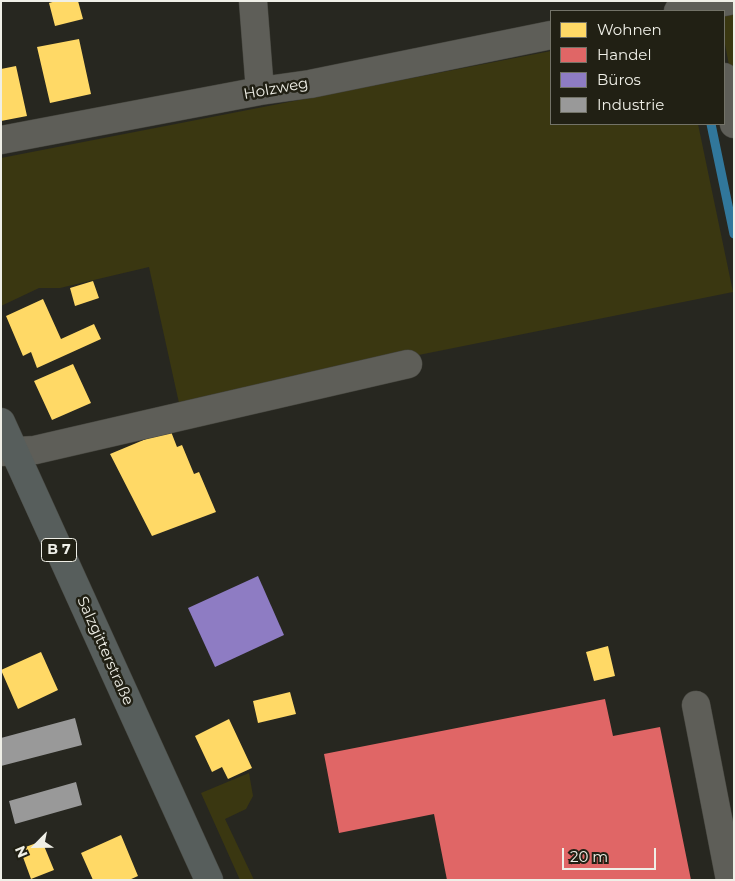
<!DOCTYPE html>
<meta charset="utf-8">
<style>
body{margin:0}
#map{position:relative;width:735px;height:881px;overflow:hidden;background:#272720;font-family:Montserrat,sans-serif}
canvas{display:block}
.frame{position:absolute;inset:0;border:2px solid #efefe7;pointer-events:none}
.legend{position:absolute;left:550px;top:10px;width:175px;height:115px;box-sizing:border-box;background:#212014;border:1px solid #737368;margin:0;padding:6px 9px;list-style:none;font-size:15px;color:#efefe7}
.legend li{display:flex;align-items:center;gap:10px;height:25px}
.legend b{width:25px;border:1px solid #737368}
.north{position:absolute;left:10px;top:821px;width:50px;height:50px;-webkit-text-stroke:4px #212014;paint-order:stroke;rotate:247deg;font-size:14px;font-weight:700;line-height:20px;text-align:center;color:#efefe7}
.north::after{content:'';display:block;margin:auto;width:18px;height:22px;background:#efefe7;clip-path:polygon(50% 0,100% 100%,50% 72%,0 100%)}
.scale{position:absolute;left:562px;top:848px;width:94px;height:22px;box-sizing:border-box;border:2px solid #efefe7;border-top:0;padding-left:6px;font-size:15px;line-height:18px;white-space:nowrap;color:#efefe7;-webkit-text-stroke:4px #212014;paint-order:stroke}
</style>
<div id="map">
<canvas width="735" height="881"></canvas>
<div class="frame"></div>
<ul class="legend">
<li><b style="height:14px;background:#ffd966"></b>Wohnen</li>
<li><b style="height:14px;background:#e06666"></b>Handel</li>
<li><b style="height:14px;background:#8e7cc3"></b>Büros</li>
<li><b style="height:14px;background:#999"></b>Industrie</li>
</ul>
<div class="north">N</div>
<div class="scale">20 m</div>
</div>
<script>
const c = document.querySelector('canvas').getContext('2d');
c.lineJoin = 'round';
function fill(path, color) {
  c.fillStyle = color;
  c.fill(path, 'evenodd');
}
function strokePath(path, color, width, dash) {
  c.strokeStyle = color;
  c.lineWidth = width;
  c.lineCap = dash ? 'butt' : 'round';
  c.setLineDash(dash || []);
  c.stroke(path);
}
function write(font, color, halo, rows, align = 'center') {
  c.font = font + ' Montserrat,sans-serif';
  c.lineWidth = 5;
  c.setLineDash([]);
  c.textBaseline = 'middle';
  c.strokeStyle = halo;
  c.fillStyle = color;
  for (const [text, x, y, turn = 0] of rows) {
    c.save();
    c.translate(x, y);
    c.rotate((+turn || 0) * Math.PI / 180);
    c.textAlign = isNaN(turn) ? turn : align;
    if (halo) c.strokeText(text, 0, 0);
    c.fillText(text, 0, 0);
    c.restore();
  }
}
fill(new Path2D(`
 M734,1V91L724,39V11Z
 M551,51V124H698L733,292L179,403L149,267L60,288H39L1,306V158Z
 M249,773L253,796L246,809L225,819L254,880H240L201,793Z`), '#3a3711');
fill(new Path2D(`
 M56,1H78L83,19L55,26L49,3Z
 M79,39L91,94L50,103L37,47Z
 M16,66L27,116L1,121V69Z
 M93,281L99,298L75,306L70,288Z
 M43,299L61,339L94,324L101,339L37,368L31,352L23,356L6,316Z
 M73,364L91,403L52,420L34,381Z
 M170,429L177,447L182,445L194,474L199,472L216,512L152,536L110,454Z
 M608,646L615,676L594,681L586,652Z
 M41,652L58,690L18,709L1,670Z
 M290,692L296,714L258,723L253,701Z
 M229,719L252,768L228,779L222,767L212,772L195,736Z
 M121,835L138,876L129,880H93L81,853Z
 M42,841L54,870L31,879L20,849Z`), '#ffd966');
fill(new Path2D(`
 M605,699L613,736L660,727L691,880H447L434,814L339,833L324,754Z`), '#e06666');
fill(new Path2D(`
 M258,576L284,635L215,667L188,608Z`), '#8e7cc3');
fill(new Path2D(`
 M75,718L82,745L1,766V738Z
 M76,782L82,805L15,824L9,801Z`), '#999');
strokePath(new Path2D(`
 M711,124L734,234`), '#31779b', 9);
const minor = new Path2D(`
 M253,1L260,91
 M678,11L729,1
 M724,77L734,124
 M1,140L260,91L310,84L551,35
 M1,452L35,450L408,364
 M696,705L730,880`);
const major = new Path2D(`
 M1,422L209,880`);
strokePath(minor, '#45453e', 29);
strokePath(major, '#45453e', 29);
strokePath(minor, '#5e5e58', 28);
strokePath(major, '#575e5c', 28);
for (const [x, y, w] of [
 [59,550,35]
]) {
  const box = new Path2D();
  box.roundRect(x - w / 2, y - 11.5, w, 23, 4);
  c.fillStyle = '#212014';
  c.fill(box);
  strokePath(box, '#efefe7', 1);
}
write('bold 14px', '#efefe7', null, [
 ["B 7",59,550]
]);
write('15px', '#efefe7', '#212014', [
 ["Holzweg",276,89,-10],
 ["Salzgitterstraße",105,651,66]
]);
</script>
